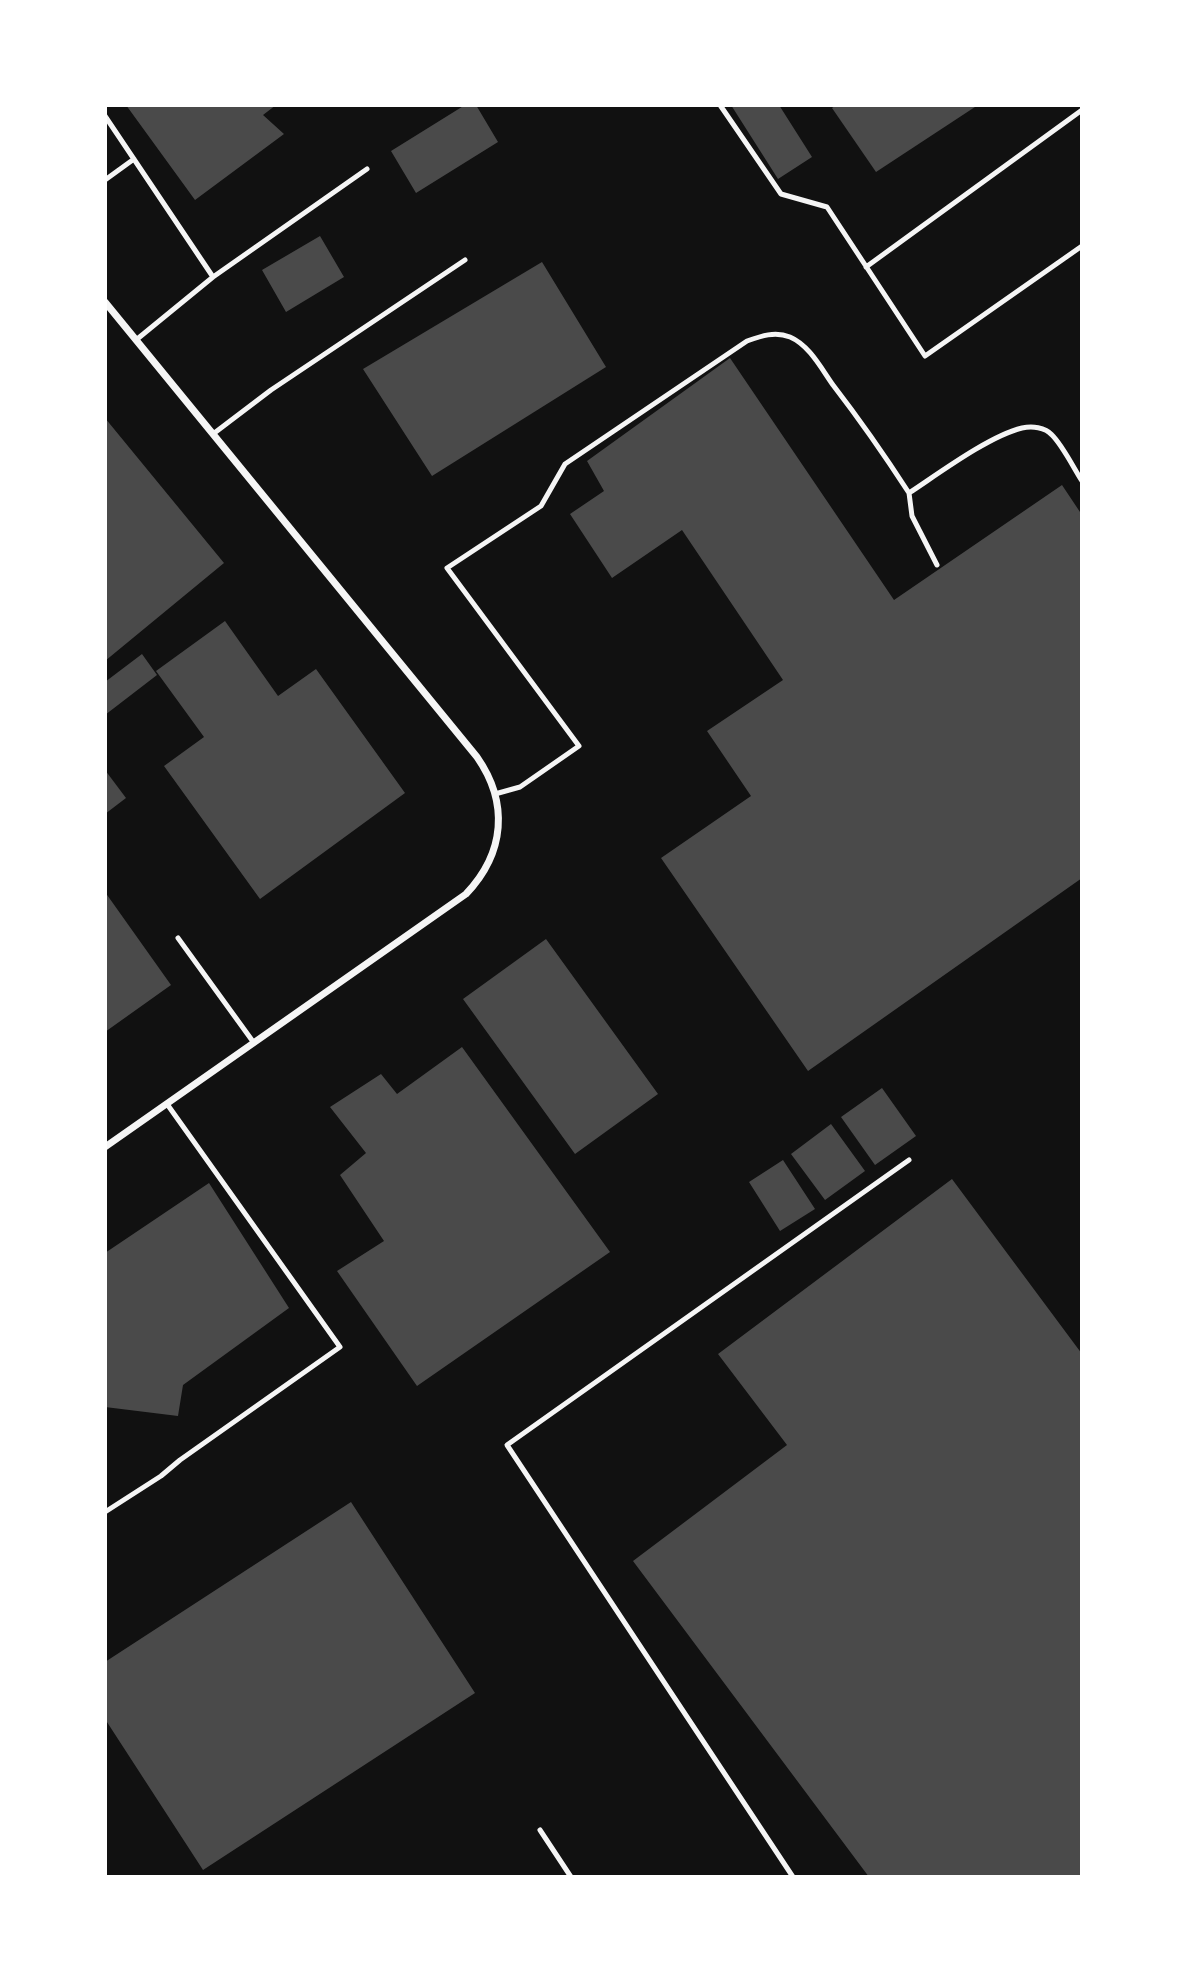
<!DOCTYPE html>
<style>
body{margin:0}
#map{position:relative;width:1187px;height:1982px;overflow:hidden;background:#111;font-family:"DM Sans",sans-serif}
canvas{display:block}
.frame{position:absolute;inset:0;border:107px solid #fff;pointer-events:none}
</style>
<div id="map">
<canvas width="1187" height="1982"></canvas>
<div class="frame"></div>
</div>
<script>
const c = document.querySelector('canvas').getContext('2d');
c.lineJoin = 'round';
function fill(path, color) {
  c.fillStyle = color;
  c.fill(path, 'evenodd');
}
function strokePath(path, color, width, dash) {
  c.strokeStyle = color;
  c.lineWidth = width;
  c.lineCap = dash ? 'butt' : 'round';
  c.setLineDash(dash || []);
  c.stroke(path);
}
fill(new Path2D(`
 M126,105H276L263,115L284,134L195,200Z
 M465,105H476L498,142L416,193L391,151Z
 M731,105H779L812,157L778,179Z
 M836,105H978L876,172L832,108Z
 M320,236L344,277L286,312L262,270Z
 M542,262L606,367L432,476L363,369Z
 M730,358L894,600L1062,485L1082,515V878L808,1071L661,858L751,796L707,731L783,680L682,530L612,578L570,514L604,491L587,461Z
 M105,418L224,563L105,661Z
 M225,621L278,696L316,669L405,793L260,899L164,766L204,737L156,671Z
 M142,654L157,675L105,715V682Z
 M105,770L126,798L105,814Z
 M105,892L171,985L105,1032Z
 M546,939L658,1094L575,1154L463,999Z
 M462,1047L610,1252L417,1386L337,1271L384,1241L340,1175L366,1153L330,1107L381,1074L397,1094Z
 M882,1088L916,1136L875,1165L841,1117Z
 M831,1124L865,1171L825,1200L791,1154Z
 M783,1160L815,1209L780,1231L749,1182Z
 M952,1179L1082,1354V1877H869L633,1561L787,1445L718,1354Z
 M209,1183L289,1308L183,1385L178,1416L105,1407V1253Z
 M351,1502L475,1693L203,1870L105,1719V1662Z`), '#4a4a4a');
strokePath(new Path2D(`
 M720,105L781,194L827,207L925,356L1082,246
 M105,116L213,277L136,340
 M105,180L134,159
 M866,267L1082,110
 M213,277L367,169
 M213,434L271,390L465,260
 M909,493L912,516L937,565
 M495,794L520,787L579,746L447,568L541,506L565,464L747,341C761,336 775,331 790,337C809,345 821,368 833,385C860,420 885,456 909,493C938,474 989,436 1022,428C1032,426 1045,427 1052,435C1063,446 1073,467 1082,481
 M178,938L254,1043
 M105,1512L161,1476L180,1460L340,1347L167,1104
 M540,1830L571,1877
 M793,1877L507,1445L909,1160`), '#f5f5f5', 5);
strokePath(new Path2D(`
 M105,302L477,757C509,803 505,853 466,894L105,1147`), '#f5f5f5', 7);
</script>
